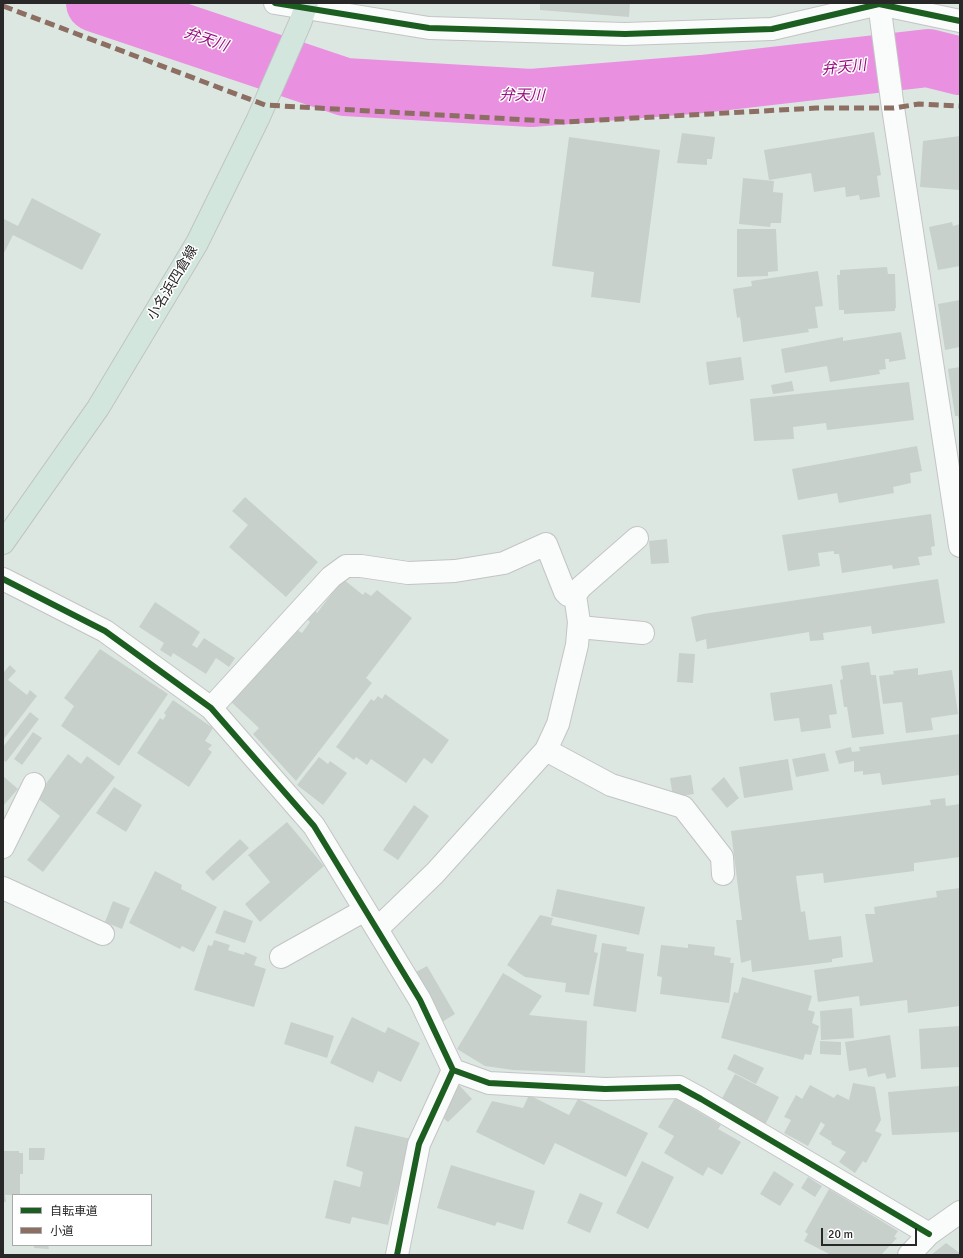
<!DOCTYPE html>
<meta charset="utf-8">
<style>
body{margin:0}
#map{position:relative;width:963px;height:1258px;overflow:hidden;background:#dde7e2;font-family:Signika,"Noto Sans JP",sans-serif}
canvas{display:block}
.frame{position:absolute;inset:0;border:4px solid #282828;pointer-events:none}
.legend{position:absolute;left:12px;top:1194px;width:140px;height:52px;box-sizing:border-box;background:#fff;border:1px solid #a9a9a9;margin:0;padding:5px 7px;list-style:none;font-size:12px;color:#282828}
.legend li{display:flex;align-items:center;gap:8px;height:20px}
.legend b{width:20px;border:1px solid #a9a9a9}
.scale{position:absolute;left:821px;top:1228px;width:96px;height:18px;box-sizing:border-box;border:2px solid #282828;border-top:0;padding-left:5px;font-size:12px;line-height:14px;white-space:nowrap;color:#282828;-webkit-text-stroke:3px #fff;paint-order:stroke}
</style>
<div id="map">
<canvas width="963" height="1258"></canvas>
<div class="frame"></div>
<ul class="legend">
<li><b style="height:5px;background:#1b5e20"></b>自転車道</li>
<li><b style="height:5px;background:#8d6e63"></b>小道</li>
</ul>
<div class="scale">20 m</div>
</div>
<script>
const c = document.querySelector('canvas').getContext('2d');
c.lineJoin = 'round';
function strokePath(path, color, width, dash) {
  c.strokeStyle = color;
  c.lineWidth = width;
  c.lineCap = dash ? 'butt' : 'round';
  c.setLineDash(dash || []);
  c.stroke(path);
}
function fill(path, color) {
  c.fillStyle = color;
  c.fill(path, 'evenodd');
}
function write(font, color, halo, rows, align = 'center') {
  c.font = font + ' Signika,"Noto Sans JP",sans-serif';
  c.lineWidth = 3;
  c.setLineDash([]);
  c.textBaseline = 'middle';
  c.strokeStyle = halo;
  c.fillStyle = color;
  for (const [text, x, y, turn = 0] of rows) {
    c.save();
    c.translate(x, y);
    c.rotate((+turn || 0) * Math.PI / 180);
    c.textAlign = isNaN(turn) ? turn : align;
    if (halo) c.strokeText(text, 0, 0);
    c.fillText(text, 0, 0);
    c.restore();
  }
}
strokePath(new Path2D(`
 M95,3L345,87L531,98L702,84L928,58L960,66`), '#e990e1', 58);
fill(new Path2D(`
 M540,3H630L629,17L540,10Z
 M874,132L881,175L877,176L880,197L860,200L859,195L846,197L845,187L814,192L811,173L769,180L764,150Z
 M682,133L715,137L712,159H707V165L677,163Z
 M960,136V190L920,187L923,141Z
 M569,137L660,150L640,303L591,297L594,272L552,266Z
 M743,178L774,181L773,192L783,193L781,223H771L770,227L739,224Z
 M32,198L101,234L82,270L13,235L3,255V220L4,219L18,226Z
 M952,222L953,226L960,224V266L938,270L929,227Z
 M737,229H776L778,271L768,272V276L737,277Z
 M887,267L888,274H895L896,308H895V311L844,314V310H839L837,275H840V270Z
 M818,271L823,306L815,307L818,328L808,329L809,332L743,342L740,317L737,318L733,289L752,286L751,281Z
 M960,300V347L945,350L938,304Z
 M901,332L906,359L889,362V359H885L886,369L879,370L880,374L830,382L827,366L785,373L781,349L843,337V341Z
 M741,357L744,380L709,385L706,362Z
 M960,367V420H959L958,416H955L948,369Z
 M792,381L794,391L773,394L771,385Z
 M909,382L914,420L827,430L826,423L793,427L794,439L754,441L750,399Z
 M917,446L922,471L910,473L911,483L893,487L894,493L839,503L837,493L798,500L792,469Z
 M245,497L318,562L286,597L229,547L248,525L232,511Z
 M931,514L935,546L931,547L932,555L918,557L920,565L893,569L892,565L842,573L839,554H834V551L818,553L820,566L788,571L782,535Z
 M667,539L669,563L651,564L649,541Z
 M343,579L363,595L365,592L371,596L377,590L412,618L366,678L372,683L296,781L253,734L259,728L228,699L293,627L302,633L310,622L304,616L311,607L317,613Z
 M938,579L945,623L872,634L871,626L823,633L824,640L810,641L809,632L707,649L706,639L696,642L691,617L703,614Z
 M155,602L200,632L192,645L197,648L204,638L235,658L229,667L216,658L206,674L173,653L171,657L160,650L164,643L139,627Z
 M100,649L168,694L119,766L61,726L74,706L64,698Z
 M679,653L695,654L693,683L677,682Z
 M869,662L871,675H876L884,734L852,738L847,707H844L840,680L843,679L841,666Z
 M10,665L16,671L8,680L27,695L30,690L37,696L3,740V673Z
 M918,668V675L952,670L958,714L931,718L933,730L906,733L902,702L883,704L879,676L894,674L893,671Z
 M832,684L837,714L829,715L831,728L801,732L799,718L774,721L770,693Z
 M385,694L449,740L432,764L424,758L406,783L371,759L367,765L356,757L354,760L336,747L371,699L374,701L378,696L382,699Z
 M173,700L213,728L205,741L212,745L208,749L212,752L189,787L137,753L160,718L163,720L166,715L164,713Z
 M30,712L39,719L6,762L3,760V747Z
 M33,732L42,738L22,765L14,759Z
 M960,734V775L882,785L880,773L863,775V771L854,772V761L839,764L835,751L851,747L852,752L860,751L859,747Z
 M825,753L829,771L796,777L792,759Z
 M68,754L81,764L87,756L115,777L43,872L27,860L60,816L36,797Z
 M319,757L328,764L330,761L347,773L323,805L297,785Z
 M788,759L793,790L744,798L739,767Z
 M691,775L694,794L673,797L670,778Z
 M3,776L18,789L3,806Z
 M724,777L739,798L727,808L711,789Z
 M114,787L142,805L126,832L96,813Z
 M945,798L946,806L960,804V857L914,863V871L824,883L823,873L796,876L801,912L805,911L809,940L841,936L843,957L832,959V962L752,972L751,960L741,963L736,920H742L731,831L931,805L930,800Z
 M414,805L429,816L398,860L383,850Z
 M287,822L324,866L260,922L245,904L270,882L248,855Z
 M240,839L249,848L213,881L205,872Z
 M155,871L182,885L181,889L217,907L194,952L182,946L180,949L129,923Z
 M960,888V1006L908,1013L907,1000L860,1006L859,996L818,1002L814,970L873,962L865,914H875L874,907L937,897L936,891Z
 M557,889L645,907L639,935L551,916Z
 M113,901L130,908L122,929L105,922Z
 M224,910L253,921L245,943L215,933Z
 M540,915L553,918L551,925L597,935L594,952L598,953L589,995L565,992L566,983L525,977L507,965Z
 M214,940L230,945L228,950L244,955L245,952L257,957L254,965L266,969L254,1007L194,990L208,945L212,946Z
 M602,943L627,947L626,951L644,954L636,1012L593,1006Z
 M688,944L715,947L714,955L731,958L730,963H734L729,1003L660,994L662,977L657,976L661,945L688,948Z
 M427,966L455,1014L442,1022L414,973Z
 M503,973L542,996L529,1015L587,1021L585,1073L513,1070L485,1066L457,1049Z
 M742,977L812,996L808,1010L815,1012L812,1023L819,1026L811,1055L805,1054L803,1060L721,1038L734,992L738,993Z
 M852,1008L854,1038L821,1040L820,1011Z
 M352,1017L385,1033L388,1027L420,1043L401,1082L378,1071L373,1083L330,1063Z
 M291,1022L334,1036L327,1058L284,1044Z
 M960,1026V1067L921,1069L919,1029Z
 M890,1035L896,1077L887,1079L885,1073L868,1077L866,1068L849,1071L845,1042Z
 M820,1041L841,1042V1055L820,1054Z
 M734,1054L764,1068L756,1084L727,1069Z
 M735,1074L779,1097L764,1127L719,1104Z
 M853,1083L875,1087L881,1120L875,1131L882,1134L866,1163L863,1161L855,1173L839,1162L846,1152L831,1144L832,1142L819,1134L825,1125L821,1122L808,1146L784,1133L791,1120L784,1117L796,1095L802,1099L810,1085L834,1098L837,1094L849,1100Z
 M459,1085L472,1099L448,1122L442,1117L445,1099Z
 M960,1086V1132L892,1135L888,1092Z
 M529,1095L569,1115L578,1099L648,1133L626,1177L555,1143L544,1165L476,1132L492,1101L523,1108Z
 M675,1098L721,1125L718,1129L741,1142L722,1175L708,1167L703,1176L664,1153L674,1136L658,1127Z
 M355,1126L411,1139L388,1225L352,1217L350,1224L325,1218L334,1180L360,1187L363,1172L346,1166Z
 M29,1148H45L44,1160H29Z
 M3,1151H19V1153H23V1174H20V1195H5L6,1202H3Z
 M642,1161L674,1177L648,1229L616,1213Z
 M451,1165L535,1191L523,1230L497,1222L495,1226L437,1208Z
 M774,1171L794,1184L780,1206L760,1194Z
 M808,1177L822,1186L815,1197L801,1188Z
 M829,1189L898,1231L894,1237L897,1238L881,1255H831L804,1241L808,1234L805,1232Z
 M580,1193L603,1203L590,1233L567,1223Z
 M946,1243L960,1253V1255H931Z
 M34,1245H48L49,1249L34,1248Z`), '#c8d0cc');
const street = new Path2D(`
 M275,3L429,28L625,34L772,29L879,4L960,21
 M879,3L892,101L960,546
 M3,579L105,631L211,708L314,826L420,1000L453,1070
 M579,627L643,633
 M211,708L331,577L346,566H361L408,573L455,571L504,563L546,544L565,592L568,595H575
 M546,750L611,785L683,807L722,857L723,874
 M3,847L34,784
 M3,888L103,934
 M377,929L435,873L546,750L558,724L577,645L579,622L575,595L581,587L637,538
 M281,957L365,910
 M397,1255L419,1144L453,1070L489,1083L605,1089L679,1087L701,1099L929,1234
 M909,1255L929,1234L960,1212`);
const primary = new Path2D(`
 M3,543L98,408L197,243L258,119L300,23L307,3`);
strokePath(street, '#c3c4c3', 24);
strokePath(primary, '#c0c3c2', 24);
strokePath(street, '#fafbfb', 22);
strokePath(primary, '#d2e6de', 22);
strokePath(new Path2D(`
 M3,6L265,105L564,122L816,108H894L919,104L960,106`), '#8d6e63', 5, [10, 5]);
strokePath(new Path2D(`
 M275,3L429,28L625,34L772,29L879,4L960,21
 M3,579L105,631L211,708L314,826L420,1000L453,1070
 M397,1255L419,1144L453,1070L489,1083L605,1089L679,1087L701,1099L929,1234`), '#1b5e20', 6);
write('14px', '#282828', '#fff', [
 ["小名浜四倉線",173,283,-59]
]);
write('italic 15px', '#980d7e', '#fff', [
 ["弁天川",206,40,19],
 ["弁天川",844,68,-6],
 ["弁天川",522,96,1]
]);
</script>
